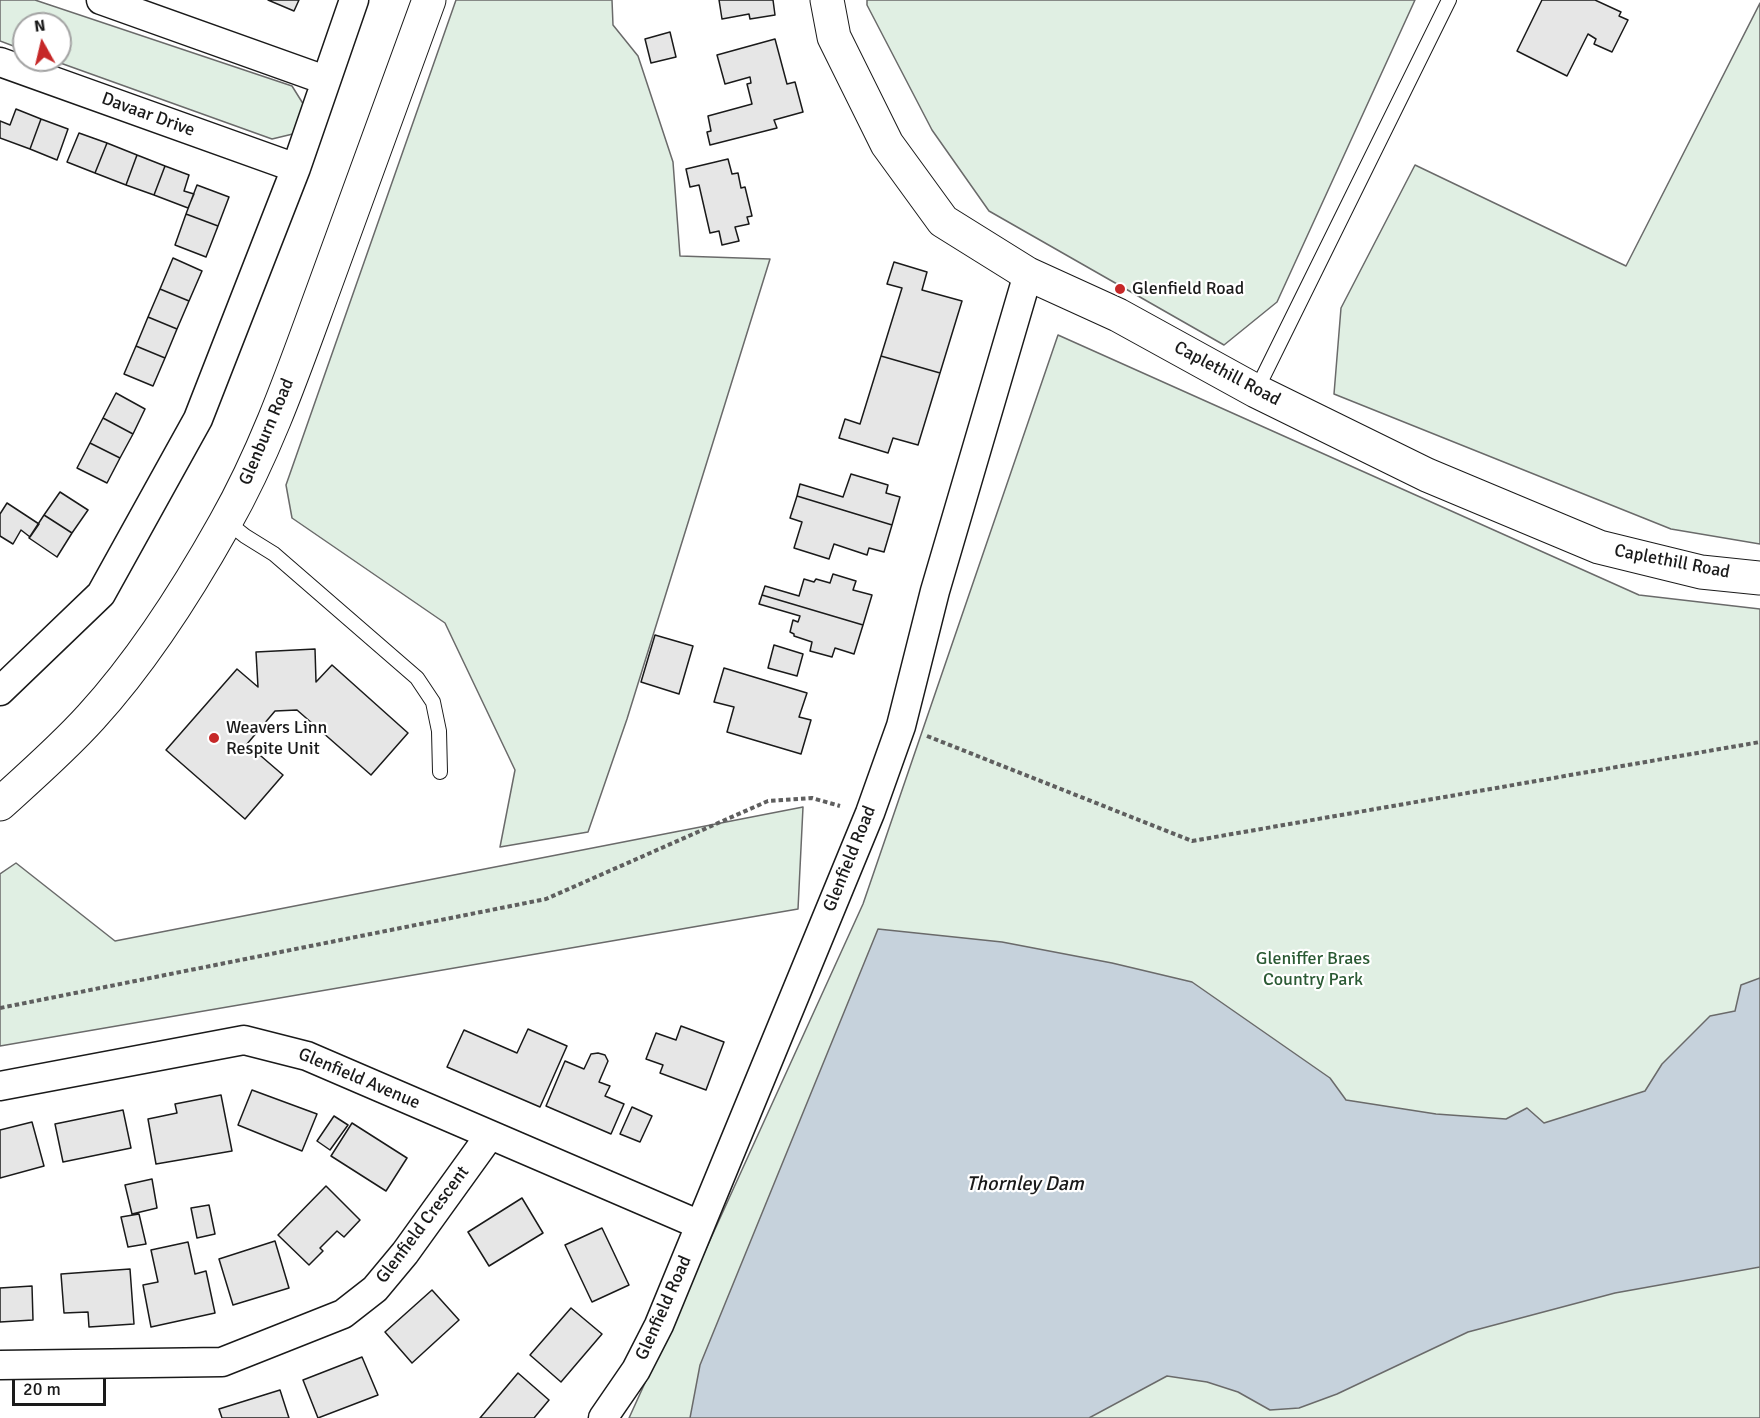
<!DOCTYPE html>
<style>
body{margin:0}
#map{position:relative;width:1760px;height:1418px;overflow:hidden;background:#fff;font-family:Signika,sans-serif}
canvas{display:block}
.north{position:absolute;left:12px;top:12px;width:60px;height:60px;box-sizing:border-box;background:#fff;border:2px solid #a3a3a3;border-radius:50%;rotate:352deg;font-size:16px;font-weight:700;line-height:24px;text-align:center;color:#1a1a1a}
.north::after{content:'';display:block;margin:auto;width:21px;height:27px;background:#c62828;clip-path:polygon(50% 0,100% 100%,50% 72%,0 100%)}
.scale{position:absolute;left:12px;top:1379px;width:94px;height:27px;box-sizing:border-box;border:3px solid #1a1a1a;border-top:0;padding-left:8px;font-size:18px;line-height:21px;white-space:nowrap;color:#1a1a1a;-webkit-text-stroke:4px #fff;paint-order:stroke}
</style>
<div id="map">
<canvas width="1760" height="1418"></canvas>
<div class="north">N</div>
<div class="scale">20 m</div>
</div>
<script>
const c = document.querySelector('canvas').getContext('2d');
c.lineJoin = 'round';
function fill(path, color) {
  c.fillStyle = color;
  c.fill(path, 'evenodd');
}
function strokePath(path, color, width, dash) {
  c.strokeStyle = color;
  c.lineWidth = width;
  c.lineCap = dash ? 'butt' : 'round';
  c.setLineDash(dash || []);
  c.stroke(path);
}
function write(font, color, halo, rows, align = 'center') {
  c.font = font + ' Signika,sans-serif';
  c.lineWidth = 4.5;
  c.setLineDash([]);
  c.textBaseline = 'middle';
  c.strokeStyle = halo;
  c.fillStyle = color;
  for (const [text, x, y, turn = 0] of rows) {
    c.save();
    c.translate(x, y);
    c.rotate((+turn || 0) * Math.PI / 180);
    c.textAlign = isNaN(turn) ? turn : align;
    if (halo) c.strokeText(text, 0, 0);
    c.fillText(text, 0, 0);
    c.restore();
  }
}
const green = new Path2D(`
 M0,0H35L292,86L307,110L297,133L272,139L52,60H60V24H24V50L0,41Z
 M456,0H612L613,25L638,56L673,162L680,256L770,259L627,719L588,832L500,847L515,770L445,623L292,518L286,485Z
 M867,0H1415L1277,302L1224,345L989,211L932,130L867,5Z
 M1760,3V544L1671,529L1334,394L1341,308L1415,165L1626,266Z
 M1058,335L1639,595L1760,609V1418H629L863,904Z
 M803,807L798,909L0,1046V874L16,863L115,941Z`);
fill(green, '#e0efe3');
strokePath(green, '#6a6a6a', 1.5);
const water = new Path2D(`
 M878,929L1002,942L1112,963L1192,982L1330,1078L1346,1100L1436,1114L1506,1119L1527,1108L1544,1123L1645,1091L1662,1064L1710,1016L1735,1011L1741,985L1760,978V1267L1615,1293L1468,1332L1337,1394L1299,1408L1270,1410L1238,1392L1207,1382L1167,1376L1089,1418H690L700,1365Z`);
fill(water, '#c6d2dc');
strokePath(water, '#6a6a6a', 1.5);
const building = new Path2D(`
 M268,0H299L294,11Z
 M719,0H773L775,15L750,19L749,14L722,19Z
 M1542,0H1595L1621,12L1619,16L1628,20L1612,52L1594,44L1596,39L1588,34L1567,76L1517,51Z
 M670,32L676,57L651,63L645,39Z
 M775,39L787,84L795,82L803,112L774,120L777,128L710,145L707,132L711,131L708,116L752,104L747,84L751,83L750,77L725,84L717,55Z
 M16,109L41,119L30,149L0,138V121L10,125Z
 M41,119L68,129L57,160L30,149Z
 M79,133L107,143L95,173L67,162Z
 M107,143L137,155L126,185L95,173Z
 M137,155L165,166L154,195L126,185Z
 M728,159L732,174L738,173L741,188L745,187L752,216L747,217L749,224L735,227L739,241L722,245L719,231L710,233L699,185L690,187L686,169Z
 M165,166L189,175L184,191L194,194L188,208L154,195Z
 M197,185L229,197L218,226L186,214Z
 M186,214L218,226L206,257L175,245Z
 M173,258L202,271L189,301L160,289Z
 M894,262L927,272L922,290L962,301L940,373L881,356L902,288L887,284Z
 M160,289L189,301L177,329L148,317Z
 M148,317L177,329L165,358L136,346Z
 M136,346L165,358L153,386L124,374Z
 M881,356L940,373L918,445L893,438L888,453L839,438L845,419L860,424Z
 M116,393L145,409L133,434L103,418Z
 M103,418L133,434L120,458L90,443Z
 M90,443L120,458L107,483L77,468Z
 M851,474L888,485L886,493L900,497L892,525L797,496L800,484L843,497Z
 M60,492L88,510L72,533L44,515Z
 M797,496L892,525L884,552L869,548L867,555L834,544L829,559L794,548L802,522L790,518Z
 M7,503L39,524L30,537L21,530L13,544L0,536V514Z
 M44,515L72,533L57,557L29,538Z
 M833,574L856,581L853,590L872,595L863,625L762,595L765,586L799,596L804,579L814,582L816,579L830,583Z
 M762,595L863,625L854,654L835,648L832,657L810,651L812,642L794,636V634L790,632L793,620L798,622L800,616L759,604Z
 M655,635L693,646L679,694L641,682Z
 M774,645L803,654L797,676L768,668Z
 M315,649L316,682L332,665L408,733L371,775L297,710L275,711L247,744L283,775L245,819L166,750L237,669L258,687L256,652Z
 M724,668L807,693L799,717L811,720L801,754L727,732L734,707L714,702Z
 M681,1026L724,1042L706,1090L660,1073L663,1065L646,1059L656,1033L676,1040Z
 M528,1029L567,1046L540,1107L447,1067L464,1030L517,1053Z
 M598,1053L605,1055L608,1061L599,1082L610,1086L605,1096L624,1104L611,1134L546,1106L565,1061L584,1069L591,1054Z
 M252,1090L317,1114L302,1151L238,1125Z
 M221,1095L232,1151L156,1164L148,1119L177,1113L175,1104Z
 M632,1107L652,1116L640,1142L620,1134Z
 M123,1110L131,1148L63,1162L55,1124Z
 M334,1116L348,1125L330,1150L317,1141Z
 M32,1122L44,1166L0,1178V1130Z
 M352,1123L407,1158L386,1191L331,1156Z
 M152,1179L157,1208L132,1214L125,1185Z
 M326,1186L360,1220L344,1237L337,1231L320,1248L323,1251L309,1265L278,1235Z
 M522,1198L543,1233L489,1266L468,1232Z
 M209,1205L215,1234L197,1238L191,1208Z
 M139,1214L146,1244L128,1247L121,1217Z
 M602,1228L629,1285L592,1302L565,1245Z
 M275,1241L289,1288L233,1305L219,1259Z
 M188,1242L195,1274L206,1271L215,1313L151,1327L143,1285L158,1282L151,1250Z
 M130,1269L134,1324L89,1327L88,1312L64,1313L61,1274Z
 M32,1286L33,1320L0,1322V1288Z
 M432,1290L459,1320L412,1363L385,1332Z
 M571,1308L602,1334L561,1382L530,1355Z
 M362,1357L378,1395L318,1418L303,1380Z
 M518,1373L549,1400L534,1418H480Z
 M280,1390L289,1418H222L219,1409Z`);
fill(building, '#e6e6e6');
strokePath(building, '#1a1a1a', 1.5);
const lane = new Path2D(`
 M1256,391L1449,0
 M226,521L245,536L274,554L417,678L433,702L439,731L440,772`);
const street = new Path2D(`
 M101,0L325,80
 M0,62L296,168
 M0,691L101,594L198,419L296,168L354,0
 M0,1086L244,1040L307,1056L700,1225
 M0,1365L222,1362L343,1314L375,1289L405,1253L490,1135
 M603,1418L636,1370L659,1325L870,813L901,726L935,591L1028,274`);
const secondary = new Path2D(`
 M827,0L834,37L887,144L943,221L1028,274L1118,315L1256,391L1427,475L1599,547L1701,572L1760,578
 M0,804C31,776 63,748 91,717C144,659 187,591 225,523C267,449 295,367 324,288C359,192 394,96 429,0`);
strokePath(lane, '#1a1a1a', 16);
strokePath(street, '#1a1a1a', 31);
strokePath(secondary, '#1a1a1a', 35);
strokePath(new Path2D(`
 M927,736L1192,841L1760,742
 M0,1008L546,899L768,801L812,798L840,806`), '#5f5f5f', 4, [4.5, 3]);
strokePath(lane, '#fff', 14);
strokePath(street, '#fff', 28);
strokePath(secondary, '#fff', 33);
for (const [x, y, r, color] of [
 [1120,289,6,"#c62828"],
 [214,738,6,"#c62828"]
]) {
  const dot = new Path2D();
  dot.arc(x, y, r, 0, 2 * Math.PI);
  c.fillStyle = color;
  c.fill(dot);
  strokePath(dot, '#fff', 2);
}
write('18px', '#1a1a1a', '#fff', [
 ["Davaar Drive",148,115,20],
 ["Caplethill Road",1227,374,28],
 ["Glenburn Road",267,432,-67],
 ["Caplethill Road",1672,562,11],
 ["Glenfield Road",850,859,-68],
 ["Glenfield Avenue",359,1079,23],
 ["Glenfield Crescent",423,1225,-53],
 ["Glenfield Road",664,1308,-66]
]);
write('18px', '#1a1a1a', '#fff', [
 ["Glenfield Road",1132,289],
 ["Weavers Linn",226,728],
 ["Respite Unit",226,749]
], 'left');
write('18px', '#2b5a34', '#fff', [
 ["Gleniffer Braes",1313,959],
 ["Country Park",1313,980]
]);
write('italic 20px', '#1a1a1a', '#fff', [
 ["Thornley Dam",1025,1185]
]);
</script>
